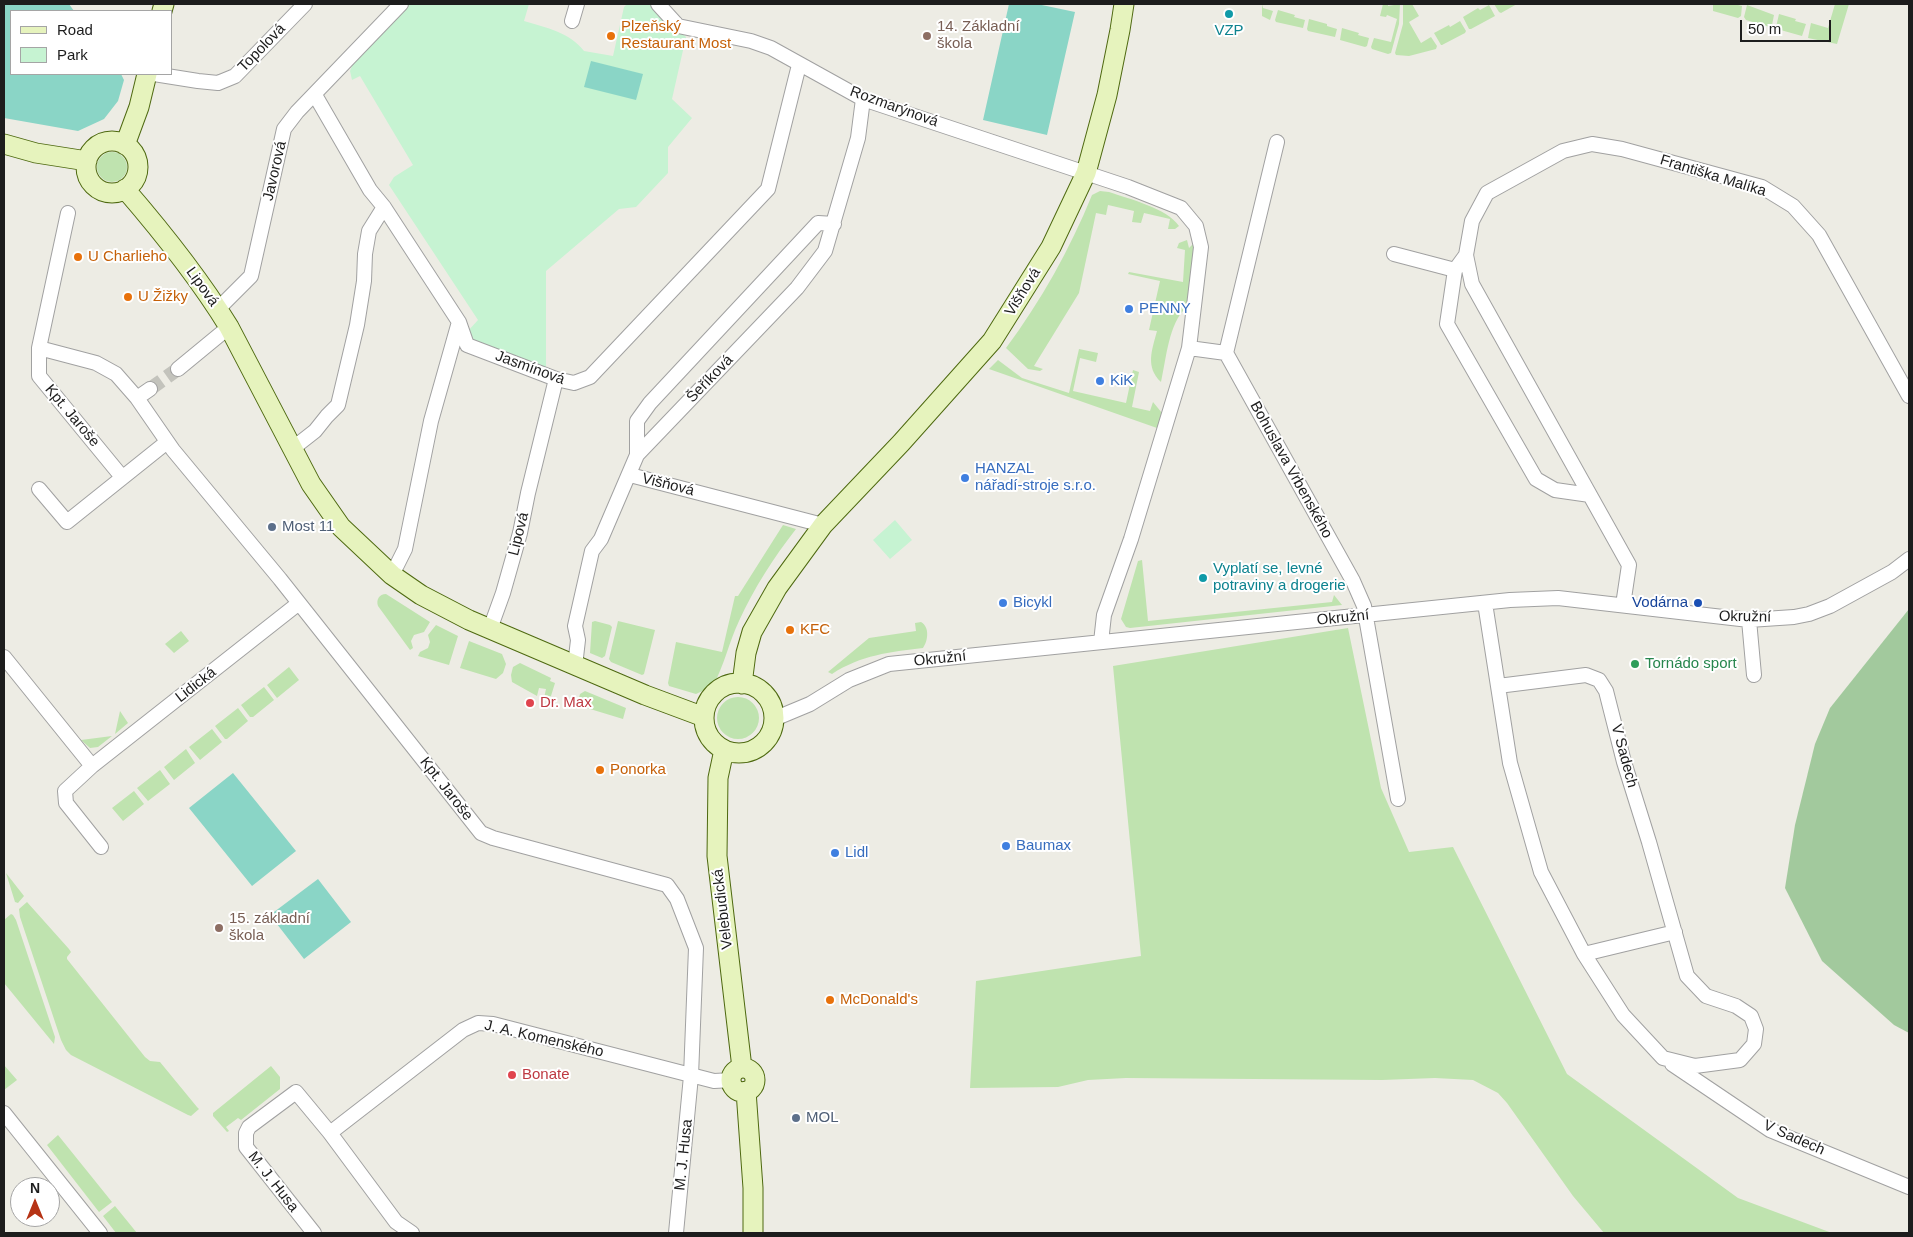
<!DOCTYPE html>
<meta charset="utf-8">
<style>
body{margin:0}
#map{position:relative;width:1913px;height:1237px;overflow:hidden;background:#edece4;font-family:Helvetica,sans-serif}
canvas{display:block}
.frame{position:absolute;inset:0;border:5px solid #1d1d1d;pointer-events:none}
.legend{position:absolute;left:10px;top:10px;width:162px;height:65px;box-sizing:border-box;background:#fff;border:1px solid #a5a5a5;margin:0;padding:6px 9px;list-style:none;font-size:15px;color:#1d1d1d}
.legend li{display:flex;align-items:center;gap:10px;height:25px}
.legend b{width:25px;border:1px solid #a5a5a5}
.north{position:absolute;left:10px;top:1177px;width:50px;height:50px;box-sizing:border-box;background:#fff;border:1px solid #a5a5a5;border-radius:50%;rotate:0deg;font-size:14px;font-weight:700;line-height:20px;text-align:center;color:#1d1d1d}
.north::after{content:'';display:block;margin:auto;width:18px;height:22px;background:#b63315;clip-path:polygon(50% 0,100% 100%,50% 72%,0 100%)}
.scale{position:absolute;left:1740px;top:20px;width:91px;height:22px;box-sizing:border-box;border:2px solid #1d1d1d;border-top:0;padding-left:6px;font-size:15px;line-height:18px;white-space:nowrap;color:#1d1d1d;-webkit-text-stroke:4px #fff;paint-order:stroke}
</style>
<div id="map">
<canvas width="1913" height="1237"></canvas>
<div class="frame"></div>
<ul class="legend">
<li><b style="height:6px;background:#e6f3bd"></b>Road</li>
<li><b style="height:14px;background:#c6f3d2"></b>Park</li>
</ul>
<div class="north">N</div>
<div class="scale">50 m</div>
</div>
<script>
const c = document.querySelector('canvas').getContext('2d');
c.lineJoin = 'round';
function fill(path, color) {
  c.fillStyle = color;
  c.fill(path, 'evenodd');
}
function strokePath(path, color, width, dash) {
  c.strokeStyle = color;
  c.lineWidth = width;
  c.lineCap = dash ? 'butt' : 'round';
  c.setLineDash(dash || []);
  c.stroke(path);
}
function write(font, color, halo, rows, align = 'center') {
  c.font = font + ' Helvetica,sans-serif';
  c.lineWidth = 4;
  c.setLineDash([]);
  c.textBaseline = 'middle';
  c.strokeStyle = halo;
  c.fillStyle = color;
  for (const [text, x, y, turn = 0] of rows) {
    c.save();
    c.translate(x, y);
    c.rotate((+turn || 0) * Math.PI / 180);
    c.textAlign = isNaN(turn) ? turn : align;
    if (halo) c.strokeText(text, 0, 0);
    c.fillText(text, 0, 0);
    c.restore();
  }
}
fill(new Path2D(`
 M1262,4L1263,8L1273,11L1270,20L1262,16Z
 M1383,4H1388V6L1400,4L1399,24L1391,53L1388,54L1372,49L1371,47L1374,38L1391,42L1397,19L1387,15L1386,17L1380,16Z
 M1403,4H1412L1419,16L1409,22L1421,43L1431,37L1437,46L1436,49L1409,56L1396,55L1395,53L1403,24Z
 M1494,4H1517L1501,13L1499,12Z
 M1713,4H1734L1742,6L1741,16L1738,18L1713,11Z
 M1833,4H1849L1837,44L1808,38L1811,23L1828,28L1835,4Z
 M1489,5L1495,16L1471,29H1469L1463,17L1478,8L1480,10Z
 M1747,5L1774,15L1772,25L1770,27L1746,20L1744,17Z
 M1278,10L1295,15L1294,17L1305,20L1303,28L1276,22L1275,20Z
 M1779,14L1796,19L1795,21L1806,24L1802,36L1777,29L1776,27Z
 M1309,19L1327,24V26L1337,29L1335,37L1308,31L1307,29Z
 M1460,21L1466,31L1465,33L1442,45H1441L1434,33L1449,25L1450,27Z
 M1342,28L1359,33L1358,35L1369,38L1367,46L1365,47L1340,40Z
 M97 167a15 15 0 1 1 30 0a15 15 0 1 1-30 0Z
 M1100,191L1109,192C1129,199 1167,208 1179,226L1175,229H1168L1170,219L1144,213L1141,223L1132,222L1134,211L1108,205L1106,215L1096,213L1079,293L1034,366L1043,369L1040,371L1028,369L1006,348C1041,301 1070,249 1092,195Z
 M1187,240L1189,248L1193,244V263L1186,308C1169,322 1166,360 1161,382C1145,367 1152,350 1157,331L1149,330L1160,281L1128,274L1129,272L1183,282L1185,250L1177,248L1179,243Z
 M1079,349L1098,353L1096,362L1080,358L1073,391L1126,403L1133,370L1139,372L1132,407L1150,411L1153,402L1162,413L1157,428L989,369L998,360L1022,378L1069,393Z
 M783,525L796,529C774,557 754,588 739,621C729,642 724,666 713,686L696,694L669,686L668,683L676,642L722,652L735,596H738Z
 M1142,560L1148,621L1332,602L1334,595L1342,605L1130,628L1126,627L1121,619L1138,561Z
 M386,594L430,622L424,632L414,635L411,641L413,648L410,650L378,606C376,600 379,594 386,594Z
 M595,621L610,625L612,627L605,656L602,658L590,653L592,622Z
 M618,621L655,630L644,674L642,675L611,662L609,659Z
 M921,622C930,627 928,641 923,648C890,652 861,655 832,674L828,672L869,638L916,631L915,623Z
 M436,625L458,636L449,665L418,656L420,652L428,648L430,642L428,635Z
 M1348,628L1381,788L1409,852L1453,847L1567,1074L1738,1198L1832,1233H1604L1573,1196L1507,1103L1498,1093L1473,1080L1435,1078L1382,1080L1126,1078L1088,1080L1058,1087L970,1088L976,981L1141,956L1113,666Z
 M181,631L189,641L174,653L165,644Z
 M469,641L502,654L506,664L503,673L496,679L460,668Z
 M520,663L551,678L550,681L555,683L551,696L544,698L546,689L539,688L537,696L512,682L511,675L513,667Z
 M289,667L299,680L277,698L267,685Z
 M264,687L274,700L253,717H250L241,705Z
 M585,691L626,708L623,719L577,705L580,694Z
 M717 718a21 21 0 1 1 42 0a21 21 0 1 1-42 0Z
 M238,708L248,721L227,739H225L215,726Z
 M120,711L128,723L115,734Z
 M212,729L222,742L200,760L189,747Z
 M112,736L98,747L90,748L81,740Z
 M186,749L195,763L174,780L164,767Z
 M160,770L170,784L148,801L137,788Z
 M134,791L144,804L123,821L112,808Z
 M6,873L24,896L18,903L15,902Z
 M27,902L69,949L71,952L67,957V959L145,1057L150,1061L160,1062L197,1107L199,1109L191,1116L188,1115L71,1055L66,1050L61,1040L20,917L19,909Z
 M11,914L13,915L16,920L55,1037L54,1044L4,983V920Z
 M4,1065L17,1080L4,1090Z
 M271,1066L280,1077V1089L241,1120L238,1118L226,1127L229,1131L227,1132L213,1116V1113Z
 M58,1135L112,1202L99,1212L47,1145Z
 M115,1206L137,1233H116L103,1216Z`), '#bfe3af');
fill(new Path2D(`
 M1909,609V1033L1894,1025L1822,961L1785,888L1795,825L1815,744L1830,708Z`), '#a2c99d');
fill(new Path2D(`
 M409,4H529L524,21C547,28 569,32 584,51L613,56L624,7L627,4H652L686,37L672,99L692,118L668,147V173L636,207L619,209L546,271V369L472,342L467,332L478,320L389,185L394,177L413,165L360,76L352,80L350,71L354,61Z
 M895,520L912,540L890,559L873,540Z`), '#c6f3d2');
fill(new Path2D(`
 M4,4H69L74,11H11V74H121L124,80L118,101L104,119L78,131L4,118Z
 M1009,4H1037L1075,12L1047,135L983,120Z
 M591,61L643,74L636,100L584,87Z
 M233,773L296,851L252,886L189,808Z
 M318,879L351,922L304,959L270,915Z`), '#8ad5c6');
strokePath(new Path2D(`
 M150,389L178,369`), '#c3c3bc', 14, [14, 7]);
const street = new Path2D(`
 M658,4L678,26L751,41L771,48L863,99L1128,187L1181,208L1196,226L1201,247L1189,348L1131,539L1104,615L1101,642
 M572,21L577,4
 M154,74L198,81L218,83L235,76L305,4
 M315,95L370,190L384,207L459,322L467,345L556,379L574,383L590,377L768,189L799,65
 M1277,142L1226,353L1353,581L1364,606L1398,799
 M68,213L39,348L96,363L116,374L137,398L173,450L280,579L481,833L493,838L667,885L677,899L696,948L691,1076L676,1233
 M1394,254L1455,270
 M1466,255L1455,270L1447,324L1536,479L1555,490L1590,495
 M218,309L251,276L284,129L297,112L401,4
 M39,348V376L122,477
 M1189,348L1226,353
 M178,369L229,327
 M137,398L150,389
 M292,449L315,431L327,416L338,405L357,325L364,281L365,254L369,231L384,207
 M637,455V421L650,403L818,223L834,224
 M630,475L823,525
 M39,489L67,522L167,442
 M392,575L405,549L431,421L459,322
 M1485,603L1510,763L1541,872L1584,954L1623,1015L1663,1058L1695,1066L1740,1060L1754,1044L1756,1029L1751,1016L1736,1006L1706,996L1687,976L1649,842L1624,762L1606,691L1599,680L1586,675L1498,686
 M1623,605L1629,565L1472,284L1466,255L1472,221L1487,193L1563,151L1592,144L1622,149L1762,187L1793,206L1819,235L1909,396
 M1749,620L1754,675
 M490,629L503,593L520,533L528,493L556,379
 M4,657L92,766
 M575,666L578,640L575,626L592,551L601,539L637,455L797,288L825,251L858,138L863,99
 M774,719L810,704L849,680L889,664L1510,600L1558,598L1749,620L1794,617L1809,614L1830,606L1892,572L1909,559
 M101,847L66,803L65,791L92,766L299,603
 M1584,954L1675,932
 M1672,1064L1770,1130L1909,1187
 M4,1113L100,1233
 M330,1133L463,1030L478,1023L493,1024L714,1081L732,1080
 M314,1233L246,1147V1133L249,1127L296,1092L330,1133L396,1222L412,1233`);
const secondary = new Path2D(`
 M162,11L164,4
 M86 167a26 26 0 1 1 52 0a26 26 0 1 1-52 0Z
 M4,144L36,153L87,161
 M125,145L139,107L147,74
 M125,189C163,233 199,278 229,327L311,484L341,527L392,575L421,595L469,620L645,695L704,717
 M704 718a35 35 0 1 1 70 0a35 35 0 1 1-70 0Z
 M742,684L746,653L752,632L777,588L823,525L901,443L992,341L1051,247L1086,173L1107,95L1120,30L1124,4
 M724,750L718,778L717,856L742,1068
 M731 1080a12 12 0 1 1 24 0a12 12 0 1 1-24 0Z
 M746,1091L753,1188V1233`);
strokePath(street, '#a1a1a1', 16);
strokePath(secondary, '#4e6910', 21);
strokePath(street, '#fff', 14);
strokePath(secondary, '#e6f3bd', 19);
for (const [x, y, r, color] of [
 [1229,14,5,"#0f9aa8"],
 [611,36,5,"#e8710a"],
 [927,36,5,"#8d6e63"],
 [78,257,5,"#e8710a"],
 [128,297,5,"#e8710a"],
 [1129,309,5,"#3f7fe0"],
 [1100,381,5,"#3f7fe0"],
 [965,478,5,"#3f7fe0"],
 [272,527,5,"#5c6f8a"],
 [1203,578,5,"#0f9aa8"],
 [1003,603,5,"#3f7fe0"],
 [1698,603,5,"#1a4fb4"],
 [790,630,5,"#e8710a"],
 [1635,664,5,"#2e9e5b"],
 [530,703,5,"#e0444e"],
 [600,770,5,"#e8710a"],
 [1006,846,5,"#3f7fe0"],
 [835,853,5,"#3f7fe0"],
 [219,928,5,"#8d6e63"],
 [830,1000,5,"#e8710a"],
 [512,1075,5,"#e0444e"],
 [796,1118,5,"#5c6f8a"]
]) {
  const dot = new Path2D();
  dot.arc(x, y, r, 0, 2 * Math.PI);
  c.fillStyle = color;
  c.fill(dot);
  strokePath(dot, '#fff', 2);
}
write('15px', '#c56008', '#fff', [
 ["Plzeňský",621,27],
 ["Restaurant Most",621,44],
 ["U Charlieho",88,257],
 ["U Žižky",138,297],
 ["KFC",800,630],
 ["Ponorka",610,770],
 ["McDonald's",840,1000]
], 'left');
write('15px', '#785e54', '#fff', [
 ["14. Základní",937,27],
 ["škola",937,44],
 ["15. základní",229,919],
 ["škola",229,936]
], 'left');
write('15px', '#0d838f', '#fff', [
 ["VZP",1229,31],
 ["Vyplatí se, levné",1213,569,"left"],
 ["potraviny a drogerie",1213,586,"left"]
]);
write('15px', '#1d1d1d', '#fff', [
 ["Topolová",262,48,-46],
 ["Rozmarýnová",894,107,20],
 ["Javorová",275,171,-77],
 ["Františka Malíka",1713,176,17],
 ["Lipová",202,287,54],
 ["Višňová",1023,292,-58],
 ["Jasmínová",530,368,20],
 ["Šeříková",710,379,-46],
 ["Kpt. Jaroše",72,416,50],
 ["Bohuslava Vrbenského",1291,470,61],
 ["Višňová",668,485,14],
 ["Lipová",519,534,-76],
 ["Okružní",1745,617,1],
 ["Okružní",1343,618,-6],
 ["Okružní",940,659,-6],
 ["Lidická",196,685,-38],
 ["V Sadech",1624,756,75],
 ["Kpt. Jaroše",446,789,52],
 ["Velebudická",723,909,-97],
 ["J. A. Komenského",544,1039,13],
 ["V Sadech",1794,1138,24],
 ["M. J. Husa",684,1155,-84],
 ["M. J. Husa",273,1182,52]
]);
write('15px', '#366cbe', '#fff', [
 ["PENNY",1139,309],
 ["KiK",1110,381],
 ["HANZAL",975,469],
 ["nářadí-stroje s.r.o.",975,486],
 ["Bicykl",1013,603],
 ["Baumax",1016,846],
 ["Lidl",845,853]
], 'left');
write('15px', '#4e5e75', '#fff', [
 ["Most 11",282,527],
 ["MOL",806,1118]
], 'left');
write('15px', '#164399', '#fff', [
 ["Vodárna",1688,603]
], 'right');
write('15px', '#27864d', '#fff', [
 ["Tornádo sport",1645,664]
], 'left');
write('15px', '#be3a42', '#fff', [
 ["Dr. Max",540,703],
 ["Bonate",522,1075]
], 'left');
</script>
